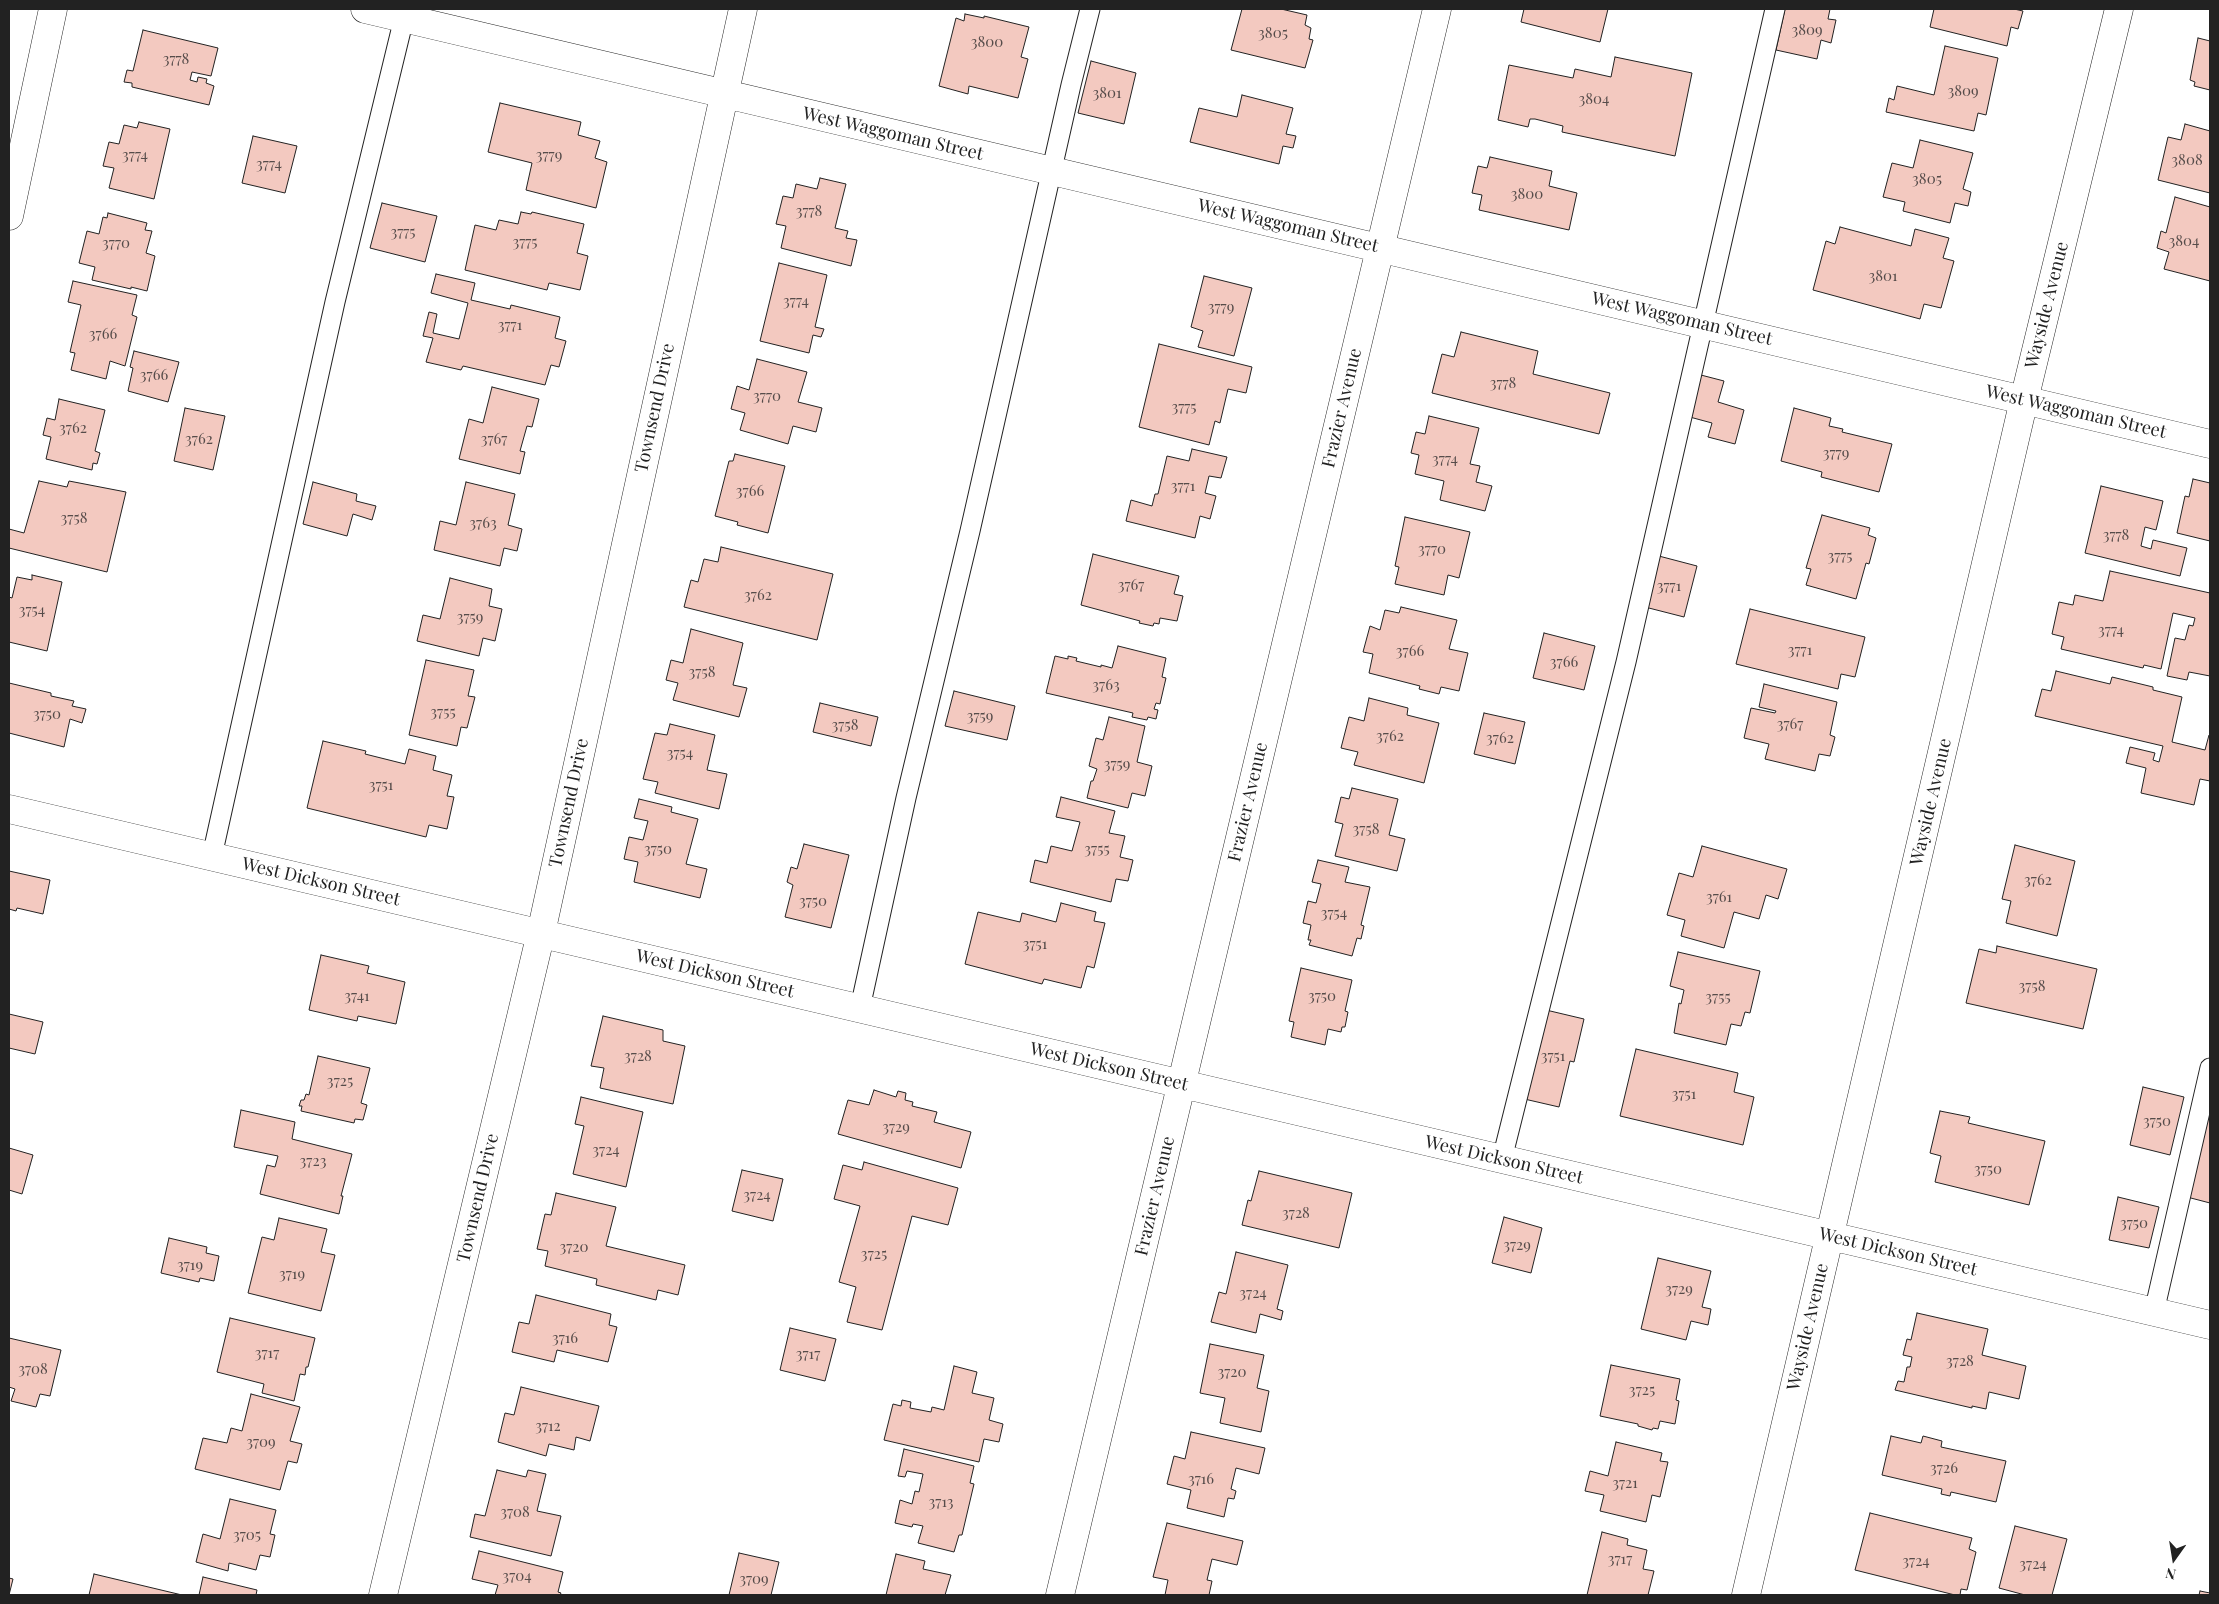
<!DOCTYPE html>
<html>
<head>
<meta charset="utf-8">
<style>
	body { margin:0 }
	#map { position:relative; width:2219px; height:1604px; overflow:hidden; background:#fff; font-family:"Playfair Display",serif }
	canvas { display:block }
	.frame { position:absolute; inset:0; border:10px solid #222; pointer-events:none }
	.north { position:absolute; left:2149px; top:1534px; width:50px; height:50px; -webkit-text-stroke:4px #fff; paint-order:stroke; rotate:193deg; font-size:14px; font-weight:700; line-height:20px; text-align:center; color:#222 }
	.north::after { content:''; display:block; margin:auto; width:18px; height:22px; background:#222; clip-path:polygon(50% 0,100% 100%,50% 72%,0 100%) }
</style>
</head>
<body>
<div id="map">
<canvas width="2219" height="1604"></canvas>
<div class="frame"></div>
<div class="north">N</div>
</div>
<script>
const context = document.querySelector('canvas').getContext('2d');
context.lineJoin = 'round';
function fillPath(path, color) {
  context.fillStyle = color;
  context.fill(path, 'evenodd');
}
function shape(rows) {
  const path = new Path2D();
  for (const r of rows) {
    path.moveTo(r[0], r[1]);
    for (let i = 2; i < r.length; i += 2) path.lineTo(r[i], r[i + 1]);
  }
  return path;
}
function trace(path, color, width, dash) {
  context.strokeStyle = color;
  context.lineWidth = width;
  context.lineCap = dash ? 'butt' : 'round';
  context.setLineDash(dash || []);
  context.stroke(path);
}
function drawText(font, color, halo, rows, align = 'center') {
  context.font = font + ' "Playfair Display",serif';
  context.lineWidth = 4;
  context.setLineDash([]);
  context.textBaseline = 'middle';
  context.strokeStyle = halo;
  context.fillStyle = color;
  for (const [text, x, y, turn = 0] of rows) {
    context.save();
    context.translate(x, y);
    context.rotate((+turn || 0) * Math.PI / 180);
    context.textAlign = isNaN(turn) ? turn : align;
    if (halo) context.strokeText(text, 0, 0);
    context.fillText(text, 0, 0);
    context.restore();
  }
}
const building = shape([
	[1242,9,1281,9,1307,15,1305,25,1311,28,1309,39,1313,40,1305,68,1231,50,1242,9],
	[1524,9,1608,9,1600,42,1521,22,1524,9],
	[1785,9,1830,9,1828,19,1836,20,1831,43,1821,40,1817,59,1776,50,1785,9],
	[1934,9,2014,9,2023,11,2018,29,2011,27,2007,46,1930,27,1934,9],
	[965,14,984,18,984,16,1029,27,1021,57,1028,59,1018,98,969,86,968,94,939,86,956,18,964,21,965,14],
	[143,30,218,48,211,76,192,72,190,80,197,82,198,77,207,79,206,83,214,86,209,105,132,87,132,83,124,82,127,70,133,71,143,30],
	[2198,38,2210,41,2210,90,2194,86,2195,82,2190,80,2198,38],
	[1945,46,1998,58,1986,115,1978,113,1974,131,1886,112,1889,98,1894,100,1897,86,1934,95,1945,46],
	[1615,57,1692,73,1675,156,1562,132,1563,126,1535,119,1530,119,1528,127,1498,120,1509,65,1573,78,1575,69,1611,77,1615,57],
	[1091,61,1136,73,1124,124,1078,113,1091,61],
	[1242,95,1293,108,1286,134,1296,136,1293,148,1283,146,1279,164,1190,142,1199,108,1237,117,1242,95],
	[500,103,581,122,578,135,600,141,595,158,607,162,596,208,526,190,532,163,488,152,500,103],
	[139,122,170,129,154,199,109,188,114,168,103,166,109,142,119,144,124,125,137,128,139,122],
	[2185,124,2210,131,2210,193,2158,180,2168,137,2181,140,2185,124],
	[253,136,297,146,285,193,242,183,253,136],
	[1920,140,1973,153,1963,189,1971,192,1968,206,1955,203,1950,223,1903,211,1905,202,1883,197,1892,163,1913,168,1920,140],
	[1490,157,1552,171,1549,186,1577,193,1569,230,1479,210,1482,195,1472,193,1478,166,1487,168,1490,157],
	[820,178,846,184,835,228,848,231,846,238,857,240,851,266,781,248,786,226,776,224,783,196,793,198,796,184,817,189,820,178],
	[2175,197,2210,207,2210,281,2164,269,2169,252,2157,248,2161,231,2166,233,2175,197],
	[382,203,437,216,425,262,370,248,382,203],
	[521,212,531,214,532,212,584,224,577,253,588,256,580,290,549,283,547,290,465,270,475,225,496,230,499,220,518,224,521,212],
	[108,213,147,223,145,230,152,231,146,253,155,256,147,291,131,287,131,289,92,280,95,267,79,263,87,231,99,234,103,217,107,218,108,213],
	[1840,227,1911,246,1915,229,1949,238,1943,258,1954,261,1941,308,1924,304,1920,319,1813,290,1826,241,1835,244,1840,227],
	[779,263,827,275,815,327,824,329,821,337,813,335,809,353,760,341,779,263],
	[436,274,475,283,471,300,510,309,511,305,560,317,555,338,566,341,559,367,551,365,545,385,463,366,461,370,426,362,433,338,423,336,429,312,437,314,433,333,459,339,468,303,431,293,436,274],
	[1204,276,1252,288,1234,356,1198,347,1203,331,1191,327,1204,276],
	[73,281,137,295,132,315,137,317,125,366,110,361,106,379,71,370,75,353,70,352,81,305,68,302,73,281],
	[1461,332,1538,351,1533,374,1610,393,1599,434,1432,393,1442,354,1454,357,1461,332],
	[1159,344,1252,367,1246,393,1228,389,1220,423,1215,421,1209,445,1139,427,1159,344],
	[134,351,179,362,168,402,128,391,133,368,130,367,134,351],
	[757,359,807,372,798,402,822,408,816,432,793,426,788,444,740,430,745,413,731,409,737,386,749,390,757,359],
	[1697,374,1724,381,1718,402,1744,410,1735,444,1708,437,1712,423,1686,416,1697,374],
	[492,387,539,399,532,427,527,426,520,451,525,452,520,474,459,459,469,419,483,423,492,387],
	[59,399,105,410,95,451,100,453,97,464,93,463,92,470,46,459,51,437,43,435,47,418,55,420,59,399],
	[185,408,225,416,213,470,174,461,185,408],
	[1794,408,1831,418,1829,426,1843,429,1842,432,1892,444,1879,492,1821,477,1822,472,1781,461,1794,408],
	[1429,416,1479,428,1470,464,1480,466,1476,482,1492,486,1485,511,1440,500,1444,481,1415,474,1419,455,1411,453,1416,432,1425,434,1429,416],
	[1192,449,1227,457,1221,478,1209,476,1205,493,1216,496,1210,519,1200,516,1195,538,1126,521,1131,500,1152,506,1155,494,1158,494,1167,456,1189,461,1192,449],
	[735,454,785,466,768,533,737,525,738,522,715,516,729,461,733,461,735,454],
	[2193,479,2210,483,2210,541,2177,533,2185,496,2189,497,2193,479],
	[39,481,67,487,69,481,126,492,107,572,9,548,9,529,24,533,39,481],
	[313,482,357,494,356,501,376,506,372,520,353,514,347,536,303,524,313,482],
	[466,482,515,494,508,525,522,529,517,551,504,548,500,566,434,550,440,521,456,525,466,482],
	[2101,486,2163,501,2156,530,2145,527,2141,546,2151,549,2153,540,2187,548,2180,576,2085,553,2101,486],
	[1822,515,1870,528,1868,535,1876,538,1869,564,1866,563,1856,599,1806,585,1811,569,1806,568,1822,515],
	[1405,517,1470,532,1459,578,1448,575,1444,595,1395,584,1399,567,1395,566,1405,517],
	[721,547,833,574,817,640,684,607,691,580,698,582,704,559,718,562,721,547],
	[1093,554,1179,576,1174,594,1183,596,1177,621,1160,618,1159,624,1154,623,1153,626,1139,623,1140,621,1081,605,1093,554],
	[1655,555,1697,566,1684,617,1641,606,1655,555],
	[2110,571,2210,593,2210,676,2189,672,2187,680,2167,676,2175,638,2185,640,2189,625,2193,626,2195,618,2173,613,2161,669,2144,665,2143,668,2061,649,2064,637,2052,634,2059,602,2073,605,2075,595,2103,601,2110,571],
	[32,575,62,582,47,651,9,642,9,597,12,598,17,577,32,580,32,575],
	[450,578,492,589,489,606,502,609,495,641,483,638,479,656,417,641,423,615,440,619,450,578],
	[1401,607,1457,620,1449,649,1468,653,1459,691,1441,687,1439,694,1419,689,1420,686,1369,673,1373,654,1363,652,1370,626,1380,630,1385,610,1399,613,1401,607],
	[1750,609,1865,637,1855,677,1841,674,1838,689,1736,664,1750,609],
	[691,629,743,643,733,685,747,688,739,717,673,700,678,683,666,680,671,660,683,663,691,629],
	[1544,633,1595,646,1584,690,1533,678,1544,633],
	[1118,646,1166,658,1162,677,1166,678,1160,704,1156,703,1154,709,1158,710,1156,719,1148,717,1147,720,1132,717,1133,713,1046,693,1055,656,1068,659,1068,656,1077,658,1076,661,1101,667,1101,665,1112,668,1118,646],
	[426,660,474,670,468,696,475,697,467,728,461,727,457,746,409,735,426,660],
	[2056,671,2110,684,2112,677,2153,687,2153,690,2182,697,2172,742,2205,750,2209,735,2210,735,2210,781,2200,779,2194,805,2141,793,2146,768,2126,763,2130,747,2155,753,2153,760,2159,762,2163,746,2035,716,2042,689,2051,691,2056,671],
	[9,683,51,693,51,696,74,701,72,706,86,709,82,723,70,719,64,747,9,733,9,683],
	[1764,684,1837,702,1830,735,1835,737,1830,756,1819,754,1815,771,1765,759,1769,744,1744,738,1751,708,1775,713,1776,711,1759,707,1764,684],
	[954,691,1015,706,1007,740,945,726,954,691],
	[1369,698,1408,708,1407,715,1439,723,1424,783,1354,765,1358,752,1341,748,1349,717,1364,721,1369,698],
	[820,703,878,717,871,746,813,732,820,703],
	[1484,713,1525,722,1515,764,1474,754,1484,713],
	[1109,717,1145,726,1137,762,1152,766,1145,796,1132,793,1128,808,1087,798,1091,781,1093,781,1097,769,1089,766,1096,738,1103,740,1109,717],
	[670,724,715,735,707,770,727,774,719,809,655,793,658,782,643,779,655,733,667,735,670,724],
	[323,741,366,751,365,754,405,764,409,749,436,756,433,770,452,775,447,796,454,797,447,829,429,825,426,837,307,808,323,741],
	[1352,788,1398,799,1389,835,1405,839,1397,871,1335,856,1343,824,1335,822,1341,797,1349,799,1352,788],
	[1061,797,1115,811,1109,833,1125,836,1120,857,1133,860,1128,881,1116,879,1111,902,1030,882,1035,860,1047,863,1051,846,1072,851,1080,822,1056,817,1061,797],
	[639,799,672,807,671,812,698,819,686,864,707,869,700,898,634,882,638,862,624,859,629,837,643,840,648,821,634,818,639,799],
	[804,844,849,855,831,928,785,917,793,885,787,882,791,867,797,869,804,844],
	[2015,845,2075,861,2057,936,2006,923,2011,901,2002,899,2015,845],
	[1702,846,1787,869,1778,899,1766,895,1759,919,1734,912,1724,948,1681,936,1685,920,1667,915,1679,873,1693,877,1702,846],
	[1318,860,1349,867,1345,882,1370,887,1361,925,1364,926,1361,939,1357,938,1352,956,1309,945,1311,940,1308,940,1311,925,1303,923,1308,901,1316,903,1321,884,1312,882,1318,860],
	[9,871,50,880,43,914,17,908,16,911,9,909,9,871],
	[1061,903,1096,912,1094,921,1105,923,1094,968,1087,966,1081,988,1044,979,1042,984,965,964,978,912,1020,922,1022,913,1056,922,1061,903],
	[1997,946,2097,969,2083,1029,1966,1003,1979,949,1996,953,1997,946],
	[1678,952,1760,971,1750,1013,1745,1012,1741,1026,1731,1024,1726,1045,1674,1033,1679,1003,1681,1004,1684,990,1670,986,1678,952],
	[321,955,369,966,367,973,405,982,396,1024,358,1016,357,1021,309,1010,321,955],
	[1301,968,1352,980,1345,1011,1348,1012,1345,1027,1342,1027,1341,1032,1328,1029,1325,1045,1291,1037,1294,1022,1289,1021,1301,968],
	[1546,1010,1584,1019,1574,1062,1570,1061,1559,1107,1520,1098,1546,1010],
	[9,1014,43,1022,35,1054,9,1048,9,1014],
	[603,1016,663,1030,663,1041,685,1046,673,1104,600,1088,604,1068,591,1066,603,1016],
	[1636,1049,1738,1073,1734,1092,1754,1097,1743,1145,1620,1116,1636,1049],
	[318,1056,370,1068,361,1103,367,1105,363,1120,355,1119,354,1123,301,1111,302,1106,299,1106,301,1100,304,1100,306,1094,309,1095,318,1056],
	[2143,1087,2184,1097,2170,1155,2130,1145,2143,1087],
	[874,1090,896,1097,898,1091,906,1093,905,1100,913,1102,912,1106,937,1112,934,1122,971,1132,961,1168,838,1134,848,1100,869,1105,874,1090],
	[581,1097,643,1112,626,1187,573,1174,584,1126,575,1124,581,1097],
	[2210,1106,2210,1203,2187,1197,2210,1106],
	[241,1110,295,1122,292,1139,352,1154,341,1196,343,1196,339,1214,260,1194,267,1165,275,1167,278,1156,234,1147,241,1110],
	[1940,1111,1970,1117,1968,1123,2045,1141,2029,1205,1935,1182,1941,1156,1930,1153,1940,1111],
	[9,1148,33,1155,22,1194,9,1190,9,1148],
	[864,1162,958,1188,948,1225,912,1216,882,1330,847,1322,856,1287,839,1282,860,1206,834,1199,843,1165,862,1170,864,1162],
	[742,1170,783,1179,773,1221,732,1211,742,1170],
	[1259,1171,1352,1193,1339,1248,1242,1225,1248,1200,1251,1201,1259,1171],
	[556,1193,616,1207,606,1246,685,1265,678,1295,658,1290,656,1300,596,1285,597,1279,545,1266,548,1251,537,1249,545,1214,551,1215,556,1193],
	[2118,1197,2159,1207,2149,1248,2109,1240,2118,1197],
	[1504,1217,1542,1228,1531,1273,1492,1263,1504,1217],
	[279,1218,327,1229,321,1252,335,1255,321,1311,248,1293,262,1237,274,1240,279,1218],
	[169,1238,207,1247,206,1253,219,1256,214,1281,200,1278,199,1282,161,1273,169,1238],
	[1236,1252,1288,1265,1277,1309,1283,1311,1281,1320,1260,1314,1256,1333,1211,1322,1219,1292,1226,1294,1236,1252],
	[1658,1258,1711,1271,1702,1307,1711,1309,1708,1325,1691,1321,1686,1340,1641,1329,1658,1258],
	[536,1295,611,1314,609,1325,617,1327,608,1362,557,1350,554,1362,512,1352,519,1322,529,1324,536,1295],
	[1917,1313,1988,1329,1982,1355,2026,1366,2019,1399,1989,1392,1986,1409,1972,1406,1972,1408,1895,1390,1898,1381,1904,1382,1907,1367,1910,1367,1912,1357,1903,1355,1907,1339,1911,1340,1917,1313],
	[230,1318,315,1338,308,1367,306,1367,305,1375,300,1374,294,1401,262,1393,264,1384,217,1372,230,1318],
	[790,1328,836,1339,825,1381,780,1370,790,1328],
	[9,1338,61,1350,50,1396,40,1394,36,1407,11,1401,15,1389,9,1387,9,1338],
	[1210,1344,1264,1355,1257,1388,1269,1391,1261,1432,1220,1423,1225,1398,1200,1393,1210,1344],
	[1611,1365,1680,1379,1676,1400,1679,1401,1675,1424,1660,1421,1658,1429,1653,1428,1652,1430,1638,1426,1638,1424,1600,1416,1611,1365],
	[954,1366,977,1372,972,1393,994,1398,989,1420,1003,1424,999,1442,984,1439,979,1462,884,1440,893,1404,901,1406,902,1400,911,1402,910,1408,931,1412,932,1407,944,1410,954,1366],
	[521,1387,599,1406,590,1441,576,1437,574,1450,549,1444,546,1456,498,1442,505,1413,514,1415,521,1387],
	[251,1394,300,1407,290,1441,302,1444,297,1463,288,1461,280,1490,195,1469,203,1438,227,1443,231,1428,242,1431,251,1394],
	[1191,1432,1265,1448,1259,1474,1236,1468,1231,1489,1236,1491,1234,1499,1228,1498,1224,1517,1187,1508,1191,1490,1167,1484,1174,1456,1185,1459,1191,1432],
	[1891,1436,1921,1443,1923,1436,1942,1441,1941,1447,2006,1461,1996,1502,1951,1492,1950,1496,1941,1494,1942,1489,1882,1475,1891,1436],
	[1616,1442,1662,1453,1660,1461,1668,1462,1660,1497,1652,1495,1646,1522,1600,1511,1604,1495,1585,1491,1590,1471,1608,1476,1616,1442],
	[904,1449,974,1466,970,1483,974,1484,962,1535,959,1535,954,1552,918,1543,923,1526,913,1524,912,1527,895,1523,900,1500,912,1504,915,1491,919,1492,923,1474,907,1471,905,1477,898,1476,904,1449],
	[497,1470,526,1477,528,1470,546,1474,537,1511,561,1516,551,1556,470,1537,475,1514,485,1516,497,1470],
	[230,1499,276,1510,270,1534,275,1535,270,1557,260,1555,256,1570,229,1563,228,1571,196,1562,203,1534,220,1539,230,1499],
	[1870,1513,1972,1538,1969,1549,1976,1552,1967,1590,1961,1589,1960,1595,1955,1595,1855,1570,1870,1513],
	[1167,1523,1243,1541,1237,1565,1212,1559,1207,1580,1212,1581,1209,1595,1165,1595,1168,1580,1153,1577,1167,1523],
	[2015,1526,2067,1539,2052,1595,2025,1595,1999,1588,2015,1526],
	[1602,1532,1628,1539,1627,1545,1647,1550,1643,1569,1654,1571,1648,1595,1587,1595,1602,1532],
	[479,1551,563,1572,558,1592,561,1593,560,1595,495,1595,498,1585,472,1579,479,1551],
	[739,1553,779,1562,771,1595,729,1595,739,1553],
	[896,1554,925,1561,923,1569,951,1575,945,1595,886,1595,896,1554],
	[94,1574,182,1595,89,1595,94,1574],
	[203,1577,257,1590,256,1595,199,1595,203,1577],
	[9,1578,13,1579,9,1595,9,1578],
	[2200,1591,2210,1593,2210,1595,2199,1595,2200,1591]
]);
const lane = shape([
	[212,856,335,302,404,18],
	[860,1008,906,798,970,531,1071,85,1090,9],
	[1502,1159,1626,662,1775,9],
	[2154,1312,2210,1068]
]);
const street = shape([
	[365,9,2210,444],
	[9,216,53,9],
	[9,809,2210,1325],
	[383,1595,541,933,743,9],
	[1060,1595,1437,9],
	[1746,1595,2024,400,2119,9]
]);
const numberNames = [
	["3809",1807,30],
	["3805",1273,33],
	["3800",987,42],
	["3778",176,59],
	["3809",1963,91],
	["3801",1107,93],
	["3804",1594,99],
	["3774",135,155],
	["3779",549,155],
	["3808",2187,160],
	["3774",269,164],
	["3805",1927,179],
	["3800",1527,194],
	["3778",809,211],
	["3775",403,232],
	["3804",2184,241],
	["3775",525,242],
	["3770",116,243],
	["3801",1883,276],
	["3774",796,301],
	["3779",1221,307],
	["3771",510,325],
	["3766",103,334],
	["3766",154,375],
	["3778",1503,383],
	["3770",767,396],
	["3775",1184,407],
	["3762",73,428],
	["3762",199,439],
	["3767",494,439],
	["3779",1836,453],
	["3774",1445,459],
	["3771",1183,486],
	["3766",750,491],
	["3758",74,518],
	["3763",483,523],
	["3778",2116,535],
	["3770",1432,549],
	["3775",1840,556],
	["3767",1131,585],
	["3771",1669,586],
	["3762",758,595],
	["3754",32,610],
	["3759",470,617],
	["3774",2111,630],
	["3771",1800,650],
	["3766",1410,651],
	["3766",1564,662],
	["3758",702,672],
	["3763",1106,685],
	["3755",443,712],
	["3750",47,714],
	["3759",980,716],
	["3767",1790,724],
	["3758",845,725],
	["3762",1390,736],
	["3762",1500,738],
	["3754",680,753],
	["3759",1117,764],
	["3751",381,785],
	["3758",1366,829],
	["3750",658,849],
	["3755",1097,849],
	["3762",2038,880],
	["3761",1719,897],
	["3750",813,901],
	["3754",1334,913],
	["3751",1035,944],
	["3758",2032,986],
	["3741",357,996],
	["3750",1322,996],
	["3755",1718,997],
	["3728",638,1056],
	["3751",1553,1056],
	["3725",340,1081],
	["3751",1684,1094],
	["3750",2157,1121],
	["3729",896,1127],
	["3724",606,1150],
	["3723",313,1161],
	["3750",1988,1169],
	["3724",757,1195],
	["3728",1296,1213],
	["3750",2134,1223],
	["3729",1517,1245],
	["3720",574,1247],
	["3725",874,1254],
	["3719",190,1265],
	["3719",292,1274],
	["3729",1679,1289],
	["3724",1253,1293],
	["3716",565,1338],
	["3717",267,1353],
	["3717",808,1354],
	["3728",1960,1361],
	["3708",33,1369],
	["3720",1232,1372],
	["3725",1642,1390],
	["3712",548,1426],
	["3709",261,1442],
	["3726",1944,1468],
	["3716",1201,1479],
	["3721",1625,1483],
	["3713",941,1502],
	["3708",515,1512],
	["3705",247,1535],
	["3717",1620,1559],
	["3724",1916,1561],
	["3724",2033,1564],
	["3704",517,1576],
	["3709",754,1579]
];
const streetNames = [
	["West Waggoman Street",893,134,13],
	["West Waggoman Street",1288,226,13],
	["Wayside Avenue",2047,305,-76],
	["West Waggoman Street",1682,319,13],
	["Townsend Drive",655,408,-78],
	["Frazier Avenue",1342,408,-77],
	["West Waggoman Street",2076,412,13],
	["Frazier Avenue",1248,802,-77],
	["Wayside Avenue",1931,802,-77],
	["Townsend Drive",569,803,-78],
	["West Dickson Street",321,882,13],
	["West Dickson Street",715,974,13],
	["West Dickson Street",1109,1067,13],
	["West Dickson Street",1504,1160,13],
	["Frazier Avenue",1155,1196,-77],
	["Townsend Drive",478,1198,-77],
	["West Dickson Street",1898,1252,13],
	["Wayside Avenue",1808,1327,-77]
];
fillPath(building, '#f3c9c0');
trace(building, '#222', 1);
trace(lane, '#222', 21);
trace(street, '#222', 29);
trace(lane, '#fff', 19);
trace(street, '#fff', 28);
drawText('15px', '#564c4a', null, numberNames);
drawText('18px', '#222', '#fff', streetNames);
</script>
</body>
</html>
